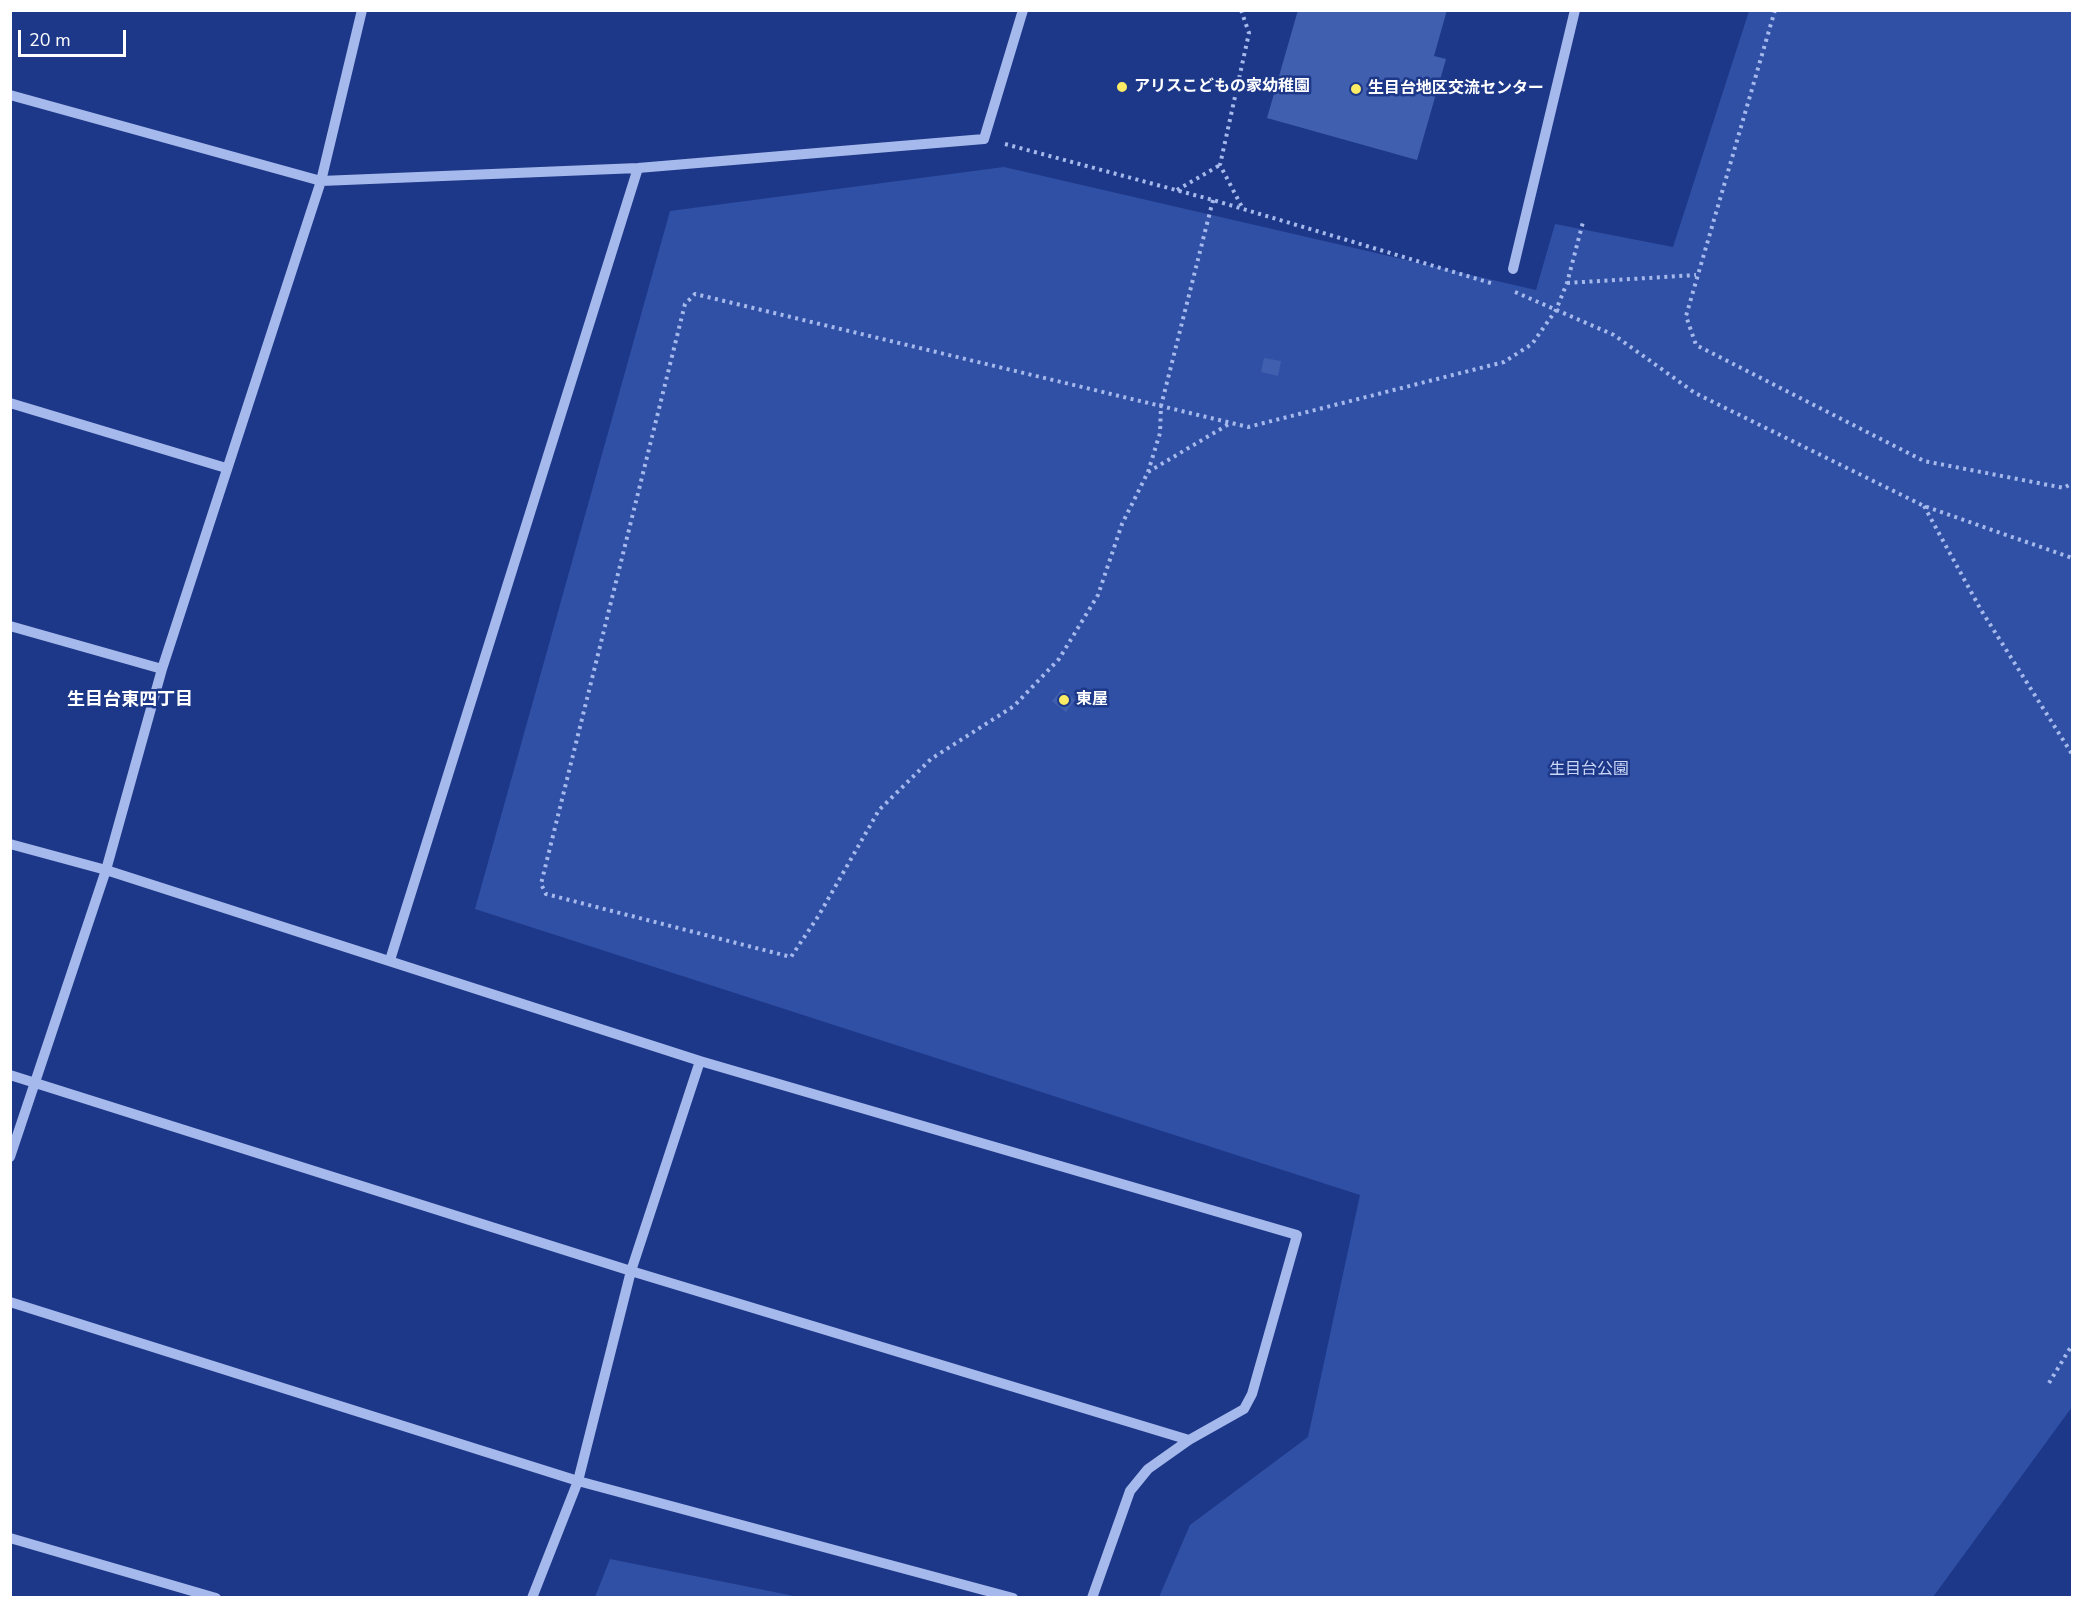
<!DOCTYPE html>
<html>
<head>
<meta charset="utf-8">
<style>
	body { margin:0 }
	#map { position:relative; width:2083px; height:1608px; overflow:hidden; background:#1d3888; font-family:"Nunito Sans",sans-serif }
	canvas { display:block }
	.frame { position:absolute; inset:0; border:12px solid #fff; pointer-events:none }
	.scale { position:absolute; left:18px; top:30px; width:108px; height:27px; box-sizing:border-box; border:3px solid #fff; border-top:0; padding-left:8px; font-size:18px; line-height:21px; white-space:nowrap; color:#fff; -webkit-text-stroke:4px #1d3888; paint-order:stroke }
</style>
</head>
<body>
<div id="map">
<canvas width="2083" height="1608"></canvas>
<div class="frame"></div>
<div class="scale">20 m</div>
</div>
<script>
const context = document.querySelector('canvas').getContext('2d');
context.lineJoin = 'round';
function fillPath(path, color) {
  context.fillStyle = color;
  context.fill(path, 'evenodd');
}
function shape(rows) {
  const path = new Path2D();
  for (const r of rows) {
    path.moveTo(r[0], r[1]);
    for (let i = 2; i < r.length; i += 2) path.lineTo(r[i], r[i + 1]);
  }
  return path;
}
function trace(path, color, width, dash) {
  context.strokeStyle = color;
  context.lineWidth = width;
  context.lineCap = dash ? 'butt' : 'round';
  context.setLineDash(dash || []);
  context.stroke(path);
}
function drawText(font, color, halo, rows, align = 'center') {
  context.font = font + ' "Nunito Sans","Noto Sans JP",sans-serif';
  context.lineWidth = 5;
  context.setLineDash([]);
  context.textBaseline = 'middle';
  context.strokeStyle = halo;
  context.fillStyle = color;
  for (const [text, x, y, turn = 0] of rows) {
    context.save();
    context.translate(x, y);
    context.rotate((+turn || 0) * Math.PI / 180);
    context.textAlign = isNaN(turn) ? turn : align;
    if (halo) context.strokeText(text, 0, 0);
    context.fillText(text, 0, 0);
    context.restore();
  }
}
const green = shape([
	[1749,11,2072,11,2072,1407,1933,1597,1159,1597,1190,1525,1308,1437,1360,1195,475,909,670,211,1004,167,1536,290,1555,224,1673,247],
	[610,1559,799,1597,595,1597]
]);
const building = shape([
	[1298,10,1447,10,1434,56,1446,59,1417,160,1267,118],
	[1264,358,1281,361,1278,376,1261,372],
	[1062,689,1075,700,1066,712,1052,701]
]);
const path = shape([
	[1241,10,1249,33,1220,165,1243,209],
	[1775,10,1686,316,1696,345,1924,461,2064,488,2072,483],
	[1005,144,1213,200,1494,284],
	[1177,190,1220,165],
	[1213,200,1161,406,1160,433,1148,472,1122,524,1098,595,1059,659,1014,706,931,759,879,810,819,915,791,957,546,894,541,884,685,304,695,294,1161,406,1248,427,1504,362,1532,344,1556,310,1567,283,1583,222],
	[1567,283,1696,275],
	[1515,292,1614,335,1695,393,1924,506,2072,558],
	[1148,472,1229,424],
	[1924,506,1981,610,2072,754],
	[2049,1383,2072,1345]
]);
const minor = shape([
	[10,95,321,181,638,168,984,139,1023,10],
	[1513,269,1575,10],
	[10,403,226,468],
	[10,626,162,669],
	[10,844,106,870,700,1061,1297,1235,1252,1394,1244,1409,1189,1440,1148,1469,1130,1491,1092,1598],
	[390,960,638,168],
	[10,1075,631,1271,1189,1440],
	[10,1157,106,870,162,669,321,181,362,10],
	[10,1302,578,1481,1013,1598],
	[10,1538,216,1598],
	[532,1598,578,1481,631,1271,700,1061]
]);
const markers = [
	[1122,87,6,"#fceb64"],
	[1356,89,6,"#fceb64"],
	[1064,700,6,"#fceb64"]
];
const poiNames = [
	["アリスこどもの家幼稚園",1134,87],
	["生目台地区交流センター",1368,89],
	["東屋",1076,700]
];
const parkNames = [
	["生目台公園",1589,770]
];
const neighbourhoodNames = [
	["生目台東四丁目",130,701]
];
fillPath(green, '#3050a6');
fillPath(building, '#415faf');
trace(path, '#a6b9ec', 4, [3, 4.5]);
trace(minor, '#a6b9ec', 10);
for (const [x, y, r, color] of markers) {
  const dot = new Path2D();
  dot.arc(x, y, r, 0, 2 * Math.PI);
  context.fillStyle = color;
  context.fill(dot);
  trace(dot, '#1d3888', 2);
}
drawText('bold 16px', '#fff', '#1d3888', poiNames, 'left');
drawText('16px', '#cbd8f8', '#1d3888', parkNames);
drawText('bold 18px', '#fff', '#1d3888', neighbourhoodNames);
</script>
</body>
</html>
